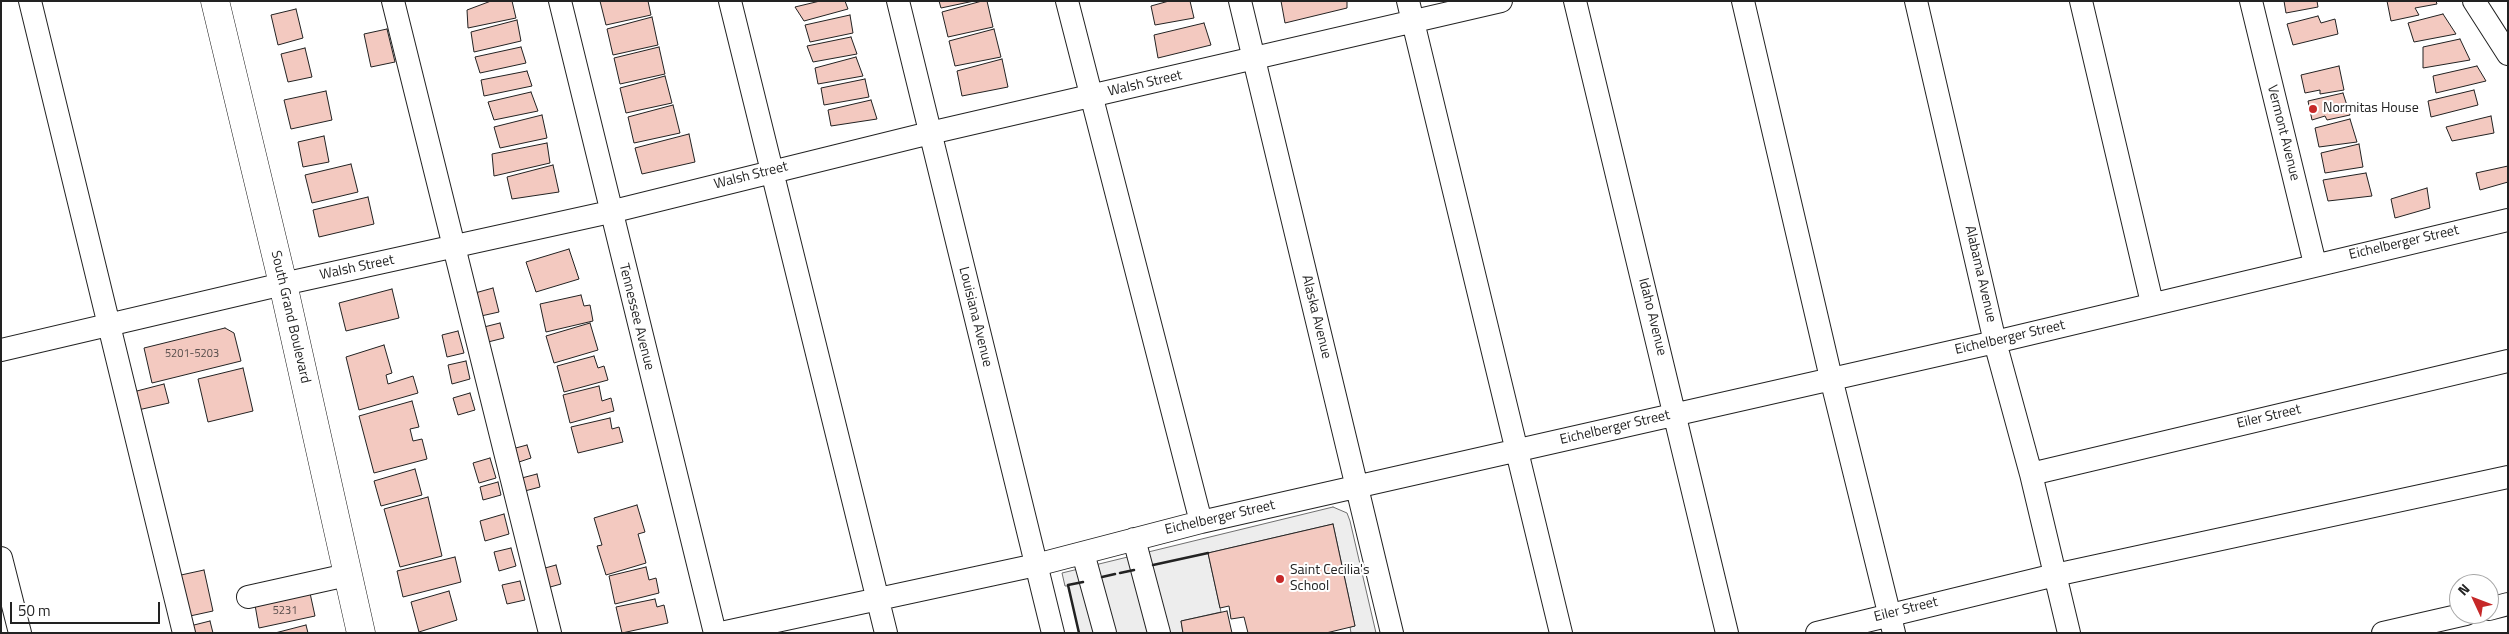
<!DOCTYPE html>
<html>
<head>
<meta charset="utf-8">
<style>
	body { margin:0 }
	#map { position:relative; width:2509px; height:634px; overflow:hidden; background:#fff; font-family:"Titillium Web",sans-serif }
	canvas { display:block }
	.frame { position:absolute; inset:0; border:2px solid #222; pointer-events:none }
	.north { position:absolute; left:2449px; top:574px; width:50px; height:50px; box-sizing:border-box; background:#fff; border:1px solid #a7a7a7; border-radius:50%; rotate:313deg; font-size:14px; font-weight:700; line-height:20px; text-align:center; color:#222 }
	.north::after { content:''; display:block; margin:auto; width:18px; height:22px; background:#c62828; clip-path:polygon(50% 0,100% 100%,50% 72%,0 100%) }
	.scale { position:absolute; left:10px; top:602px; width:150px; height:22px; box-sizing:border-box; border:2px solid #222; border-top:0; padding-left:6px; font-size:15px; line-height:18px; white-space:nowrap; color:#222; -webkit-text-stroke:4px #fff; paint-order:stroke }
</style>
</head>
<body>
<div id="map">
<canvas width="2509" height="634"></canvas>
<div class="frame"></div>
<div class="north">N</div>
<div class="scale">50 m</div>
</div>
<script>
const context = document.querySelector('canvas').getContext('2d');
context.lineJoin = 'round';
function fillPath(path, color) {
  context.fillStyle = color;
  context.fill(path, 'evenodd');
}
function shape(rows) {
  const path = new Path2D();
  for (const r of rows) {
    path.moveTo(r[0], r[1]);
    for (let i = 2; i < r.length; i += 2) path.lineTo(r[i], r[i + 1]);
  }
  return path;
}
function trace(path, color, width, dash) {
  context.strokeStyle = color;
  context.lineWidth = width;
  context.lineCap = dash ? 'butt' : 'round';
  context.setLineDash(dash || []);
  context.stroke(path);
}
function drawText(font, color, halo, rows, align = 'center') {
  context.font = font + ' "Titillium Web",sans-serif';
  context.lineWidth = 4;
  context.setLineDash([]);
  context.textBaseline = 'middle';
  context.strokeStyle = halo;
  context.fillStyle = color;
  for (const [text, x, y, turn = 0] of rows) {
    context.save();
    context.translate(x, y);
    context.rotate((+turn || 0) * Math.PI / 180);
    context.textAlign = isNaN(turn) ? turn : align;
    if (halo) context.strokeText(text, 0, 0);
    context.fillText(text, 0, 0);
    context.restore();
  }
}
const parking = shape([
	[1333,507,1347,513,1350,521,1376,633,1351,633,1350,627,1355,626,1333,524,1208,553,1221,612,1181,621,1183,633,1079,633,1068,586,1065,586,1062,573,1333,507]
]);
const building = shape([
	[491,1,512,1,516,18,468,28,467,10,491,1],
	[600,1,648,1,651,15,606,25,600,1],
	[820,1,845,1,848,9,804,21,795,7,820,1],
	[939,1,974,1,941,8,939,1],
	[982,1,987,1,993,27,948,37,942,12,982,1],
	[1169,1,1190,1,1194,18,1155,25,1151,6,1169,1],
	[1281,1,1347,1,1347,8,1285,23,1281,1],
	[2284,1,2317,1,2318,7,2286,13,2284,1],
	[2387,1,2436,1,2437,4,2415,8,2419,15,2391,21,2387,1],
	[296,9,303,38,278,45,271,15,296,9],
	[2443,14,2456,34,2414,42,2408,23,2443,14],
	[850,15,853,33,810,42,805,25,850,15],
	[2318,16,2321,23,2335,19,2338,34,2293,45,2287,24,2318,16],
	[652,17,658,45,613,55,607,29,652,17],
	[517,20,521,41,474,52,471,32,517,20],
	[1204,23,1211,45,1158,58,1154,35,1204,23],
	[387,29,395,62,371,67,364,34,387,29],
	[994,29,1001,57,955,66,949,41,994,29],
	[851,37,857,54,813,62,807,46,851,37],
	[2460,39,2470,60,2423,68,2423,47,2460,39],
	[521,47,526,63,480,73,475,57,521,47],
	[659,47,665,74,620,84,614,58,659,47],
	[305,48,312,77,288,82,281,54,305,48],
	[856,57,863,76,818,84,815,68,856,57],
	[1002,59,1008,87,962,96,957,71,1002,59],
	[2339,66,2344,90,2320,94,2320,90,2305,93,2301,75,2339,66],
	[2477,66,2486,81,2436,93,2433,76,2477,66],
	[527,71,532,86,484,96,481,80,527,71],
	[665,76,672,103,626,113,620,88,665,76],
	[865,79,869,97,824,105,821,88,865,79],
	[2474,90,2478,105,2431,117,2428,101,2474,90],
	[326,91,332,120,291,129,284,100,326,91],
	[531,92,538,111,494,120,488,102,531,92],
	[2343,93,2350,115,2327,120,2325,116,2312,120,2308,101,2343,93],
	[871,100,877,119,831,126,828,110,871,100],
	[673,105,680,133,634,143,628,117,673,105],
	[542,115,547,138,500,148,494,127,542,115],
	[2491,116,2494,133,2452,141,2446,127,2491,116],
	[2350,119,2357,142,2319,147,2315,128,2350,119],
	[689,134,695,162,642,174,635,148,689,134],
	[324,136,329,162,303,167,298,142,324,136],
	[547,143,550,163,494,176,492,154,547,143],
	[2359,144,2363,167,2325,173,2321,153,2359,144],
	[351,164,358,192,312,203,305,175,351,164],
	[553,165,559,192,512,199,507,177,553,165],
	[2508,166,2508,182,2480,190,2476,173,2508,166],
	[2366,173,2372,196,2328,201,2323,180,2366,173],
	[2427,188,2430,208,2395,218,2391,199,2427,188],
	[368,197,374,224,319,237,313,210,368,197],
	[569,249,579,279,536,292,526,262,569,249],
	[493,288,499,312,481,316,475,293,493,288],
	[392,289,399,318,346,331,339,303,392,289],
	[581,295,584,306,590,305,593,321,546,332,540,304,581,295],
	[500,323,504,338,488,342,484,327,500,323],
	[590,323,598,350,554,363,546,336,590,323],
	[225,328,234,333,241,361,152,383,144,348,225,328],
	[458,331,464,353,447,357,442,335,458,331],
	[384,345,392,373,386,375,388,384,413,376,418,393,359,410,346,357,384,345],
	[594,356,598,368,604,366,608,380,564,392,557,366,594,356],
	[466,361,470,379,452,384,448,365,466,361],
	[243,368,253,411,208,422,198,379,243,368],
	[164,384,169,403,138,410,133,392,164,384],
	[599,386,602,401,611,398,614,411,570,423,563,395,599,386],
	[470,393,475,410,458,415,453,398,470,393],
	[412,401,419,427,410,429,413,441,422,439,427,459,374,473,359,416,412,401],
	[610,418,612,429,619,427,623,442,578,453,571,427,610,418],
	[527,445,531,458,516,463,512,449,527,445],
	[490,458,496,478,479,483,473,463,490,458],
	[415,469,422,495,381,506,374,481,415,469],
	[537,474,540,487,521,492,518,479,537,474],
	[498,482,501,495,483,500,480,487,498,482],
	[428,497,442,556,400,567,384,509,428,497],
	[637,505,645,532,638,534,646,563,606,575,597,546,602,545,594,518,637,505],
	[504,514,509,534,485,541,480,521,504,514],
	[1333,524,1355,626,1326,633,1248,633,1244,617,1231,619,1229,606,1220,608,1208,553,1333,524],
	[511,548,516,566,499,571,494,552,511,548],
	[455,557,461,582,403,597,397,571,455,557],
	[556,565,561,584,543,589,538,570,556,565],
	[646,567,649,580,656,578,659,593,615,604,609,576,646,567],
	[204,570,213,611,190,616,181,575,204,570],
	[520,581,525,600,507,604,502,585,520,581],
	[449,591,457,620,419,632,411,602,449,591],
	[310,593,315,616,259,628,255,605,310,593],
	[655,599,657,607,664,605,668,623,622,633,616,607,655,599],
	[1227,611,1232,633,1183,633,1181,621,1227,611],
	[210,621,213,633,192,633,190,626,210,621],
	[306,625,308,633,275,633,306,625]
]);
const minor = shape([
	[30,1,184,633],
	[393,1,550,633],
	[560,1,715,633],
	[730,1,886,633],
	[898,1,1053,633],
	[1067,1,1201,522],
	[1240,1,1392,633],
	[1408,1,1561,633],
	[1575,1,1727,633],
	[1743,1,1831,378,1894,633],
	[1916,1,1995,342,2031,474,2069,633],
	[2081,1,2152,303],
	[2251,1,2315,264],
	[2474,1,2508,54],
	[1,350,283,284,610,212,930,133,1501,1],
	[2031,474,2508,361],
	[1134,539,1159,633],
	[1083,553,1105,633],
	[1,558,20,633],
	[248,597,347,575],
	[2489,609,2508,604],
	[721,633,1036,565,1201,522,1995,342,2508,220],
	[1817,633,2055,575,2508,477],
	[2383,633,2466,614]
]);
const major = shape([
	[215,1,283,284,361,633]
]);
const wall = shape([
	[1153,565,1208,553],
	[1120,573,1134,570],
	[1102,577,1115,574],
	[1079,633,1068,585,1083,582]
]);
const markers = [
	[2313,109,5,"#c62828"],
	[1280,579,5,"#c62828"]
];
const numberNames = [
	["5201-5203",192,354],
	["5231",285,611]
];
const streetNames = [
	["Walsh Street",1145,84,-13],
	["Vermont Avenue",2283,133,76],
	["Walsh Street",751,176,-14],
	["Eichelberger Street",2404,243,-13],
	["Walsh Street",357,268,-12],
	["Alabama Avenue",1980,274,77],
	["South Grand Boulevard",290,317,77],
	["Tennessee Avenue",636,317,76],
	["Louisiana Avenue",975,317,76],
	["Alaska Avenue",1316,317,76],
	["Idaho Avenue",1652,317,76],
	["Eichelberger Street",2010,338,-13],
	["Eiler Street",2269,417,-13],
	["Eichelberger Street",1615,428,-13],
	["Eichelberger Street",1220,518,-13],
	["Eiler Street",1906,610,-14]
];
const poiNames = [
	["Normitas House",2323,109],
	["Saint Cecilia's",1290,571],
	["School",1290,587]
];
fillPath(parking, '#ededed');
trace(parking, '#6f6f6f', 1);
fillPath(building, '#f3c9c0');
trace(building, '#222', 1);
trace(minor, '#222', 24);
trace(major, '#222', 29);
trace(minor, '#fff', 22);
trace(major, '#fff', 28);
trace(wall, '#222', 2.5);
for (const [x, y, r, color] of markers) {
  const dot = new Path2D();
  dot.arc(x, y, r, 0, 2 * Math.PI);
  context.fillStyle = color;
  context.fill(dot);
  trace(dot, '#fff', 2);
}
drawText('11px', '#564c4a', null, numberNames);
drawText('14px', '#222', '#fff', streetNames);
drawText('14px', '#222', '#fff', poiNames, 'left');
</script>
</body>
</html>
